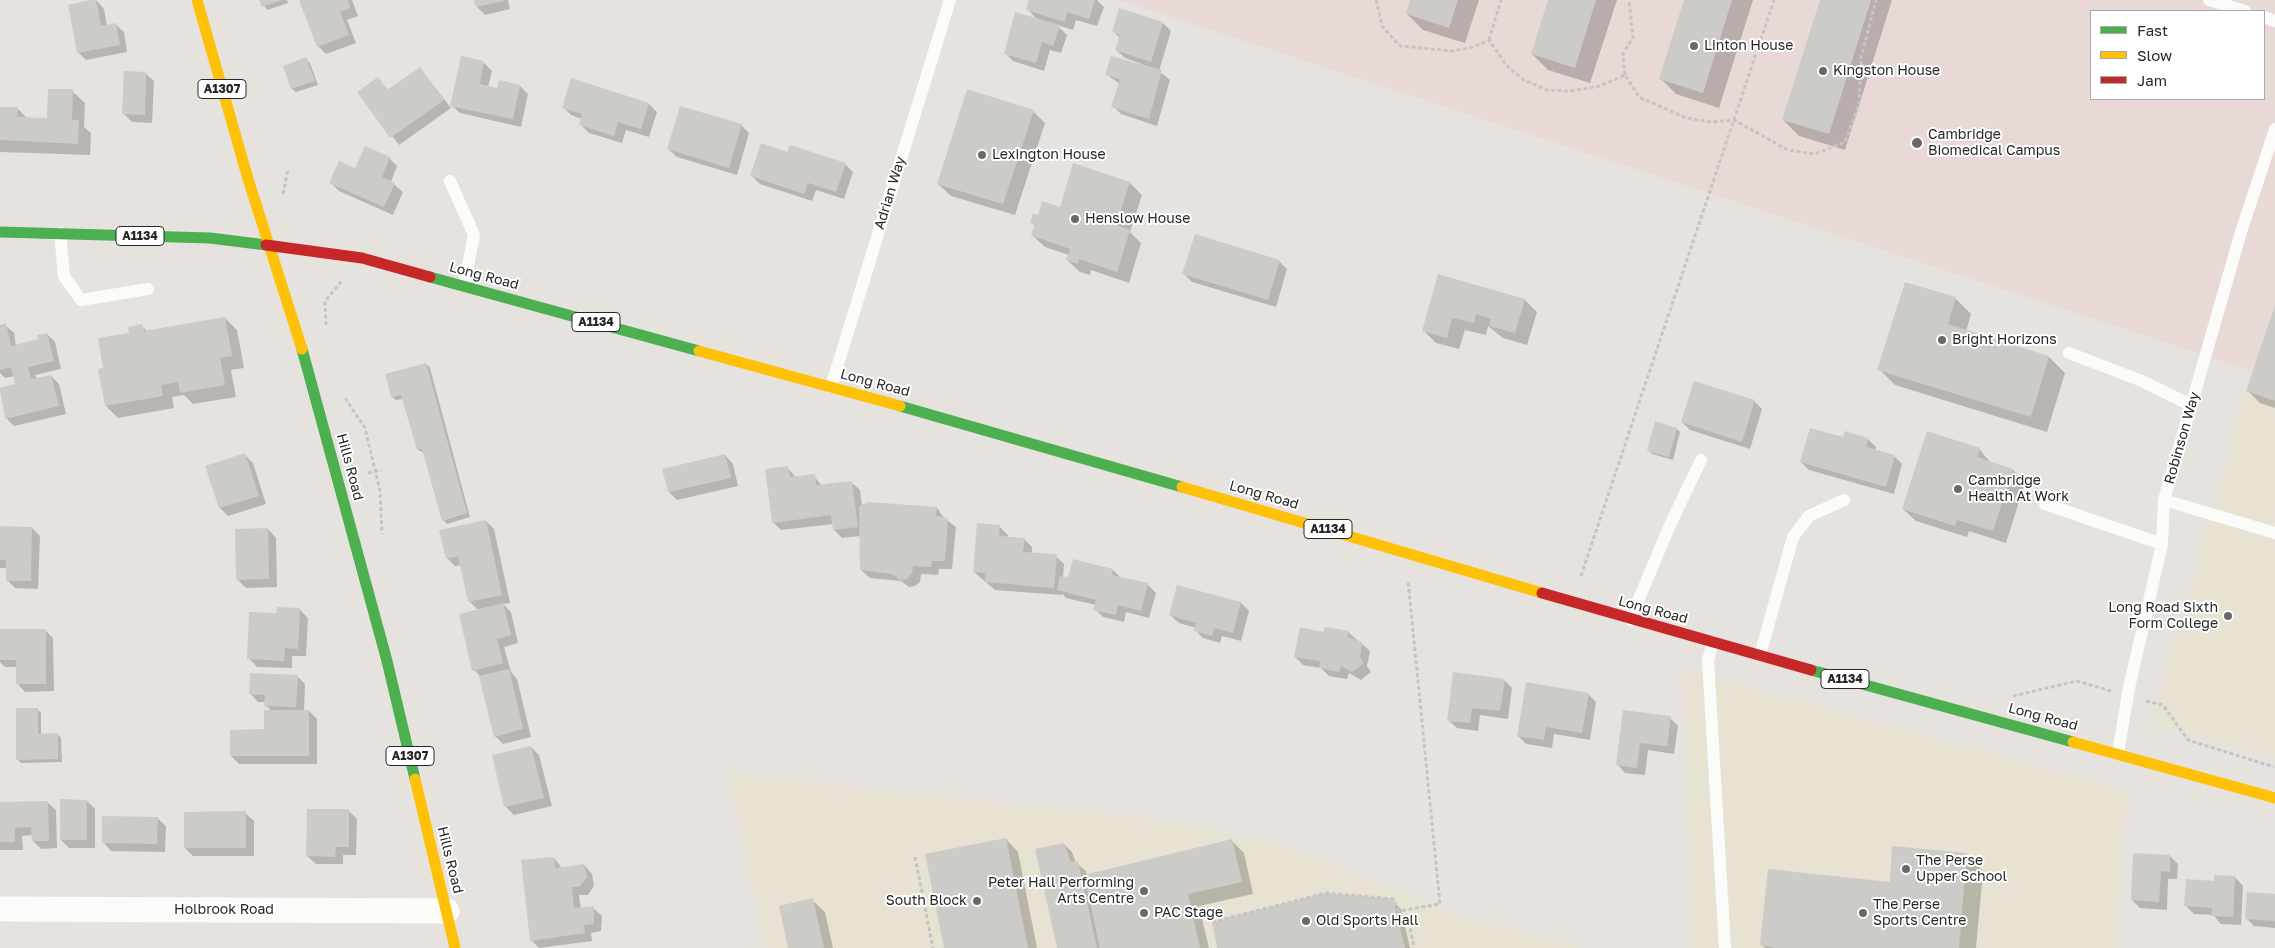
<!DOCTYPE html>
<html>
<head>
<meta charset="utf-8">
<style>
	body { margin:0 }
	#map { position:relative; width:2275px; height:948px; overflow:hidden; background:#e6e3de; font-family:"Golos Text",sans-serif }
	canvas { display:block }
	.legend { position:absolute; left:2090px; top:10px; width:175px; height:90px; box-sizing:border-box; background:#fff; border:1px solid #a9a9a9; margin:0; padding:6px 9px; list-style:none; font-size:15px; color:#272727 }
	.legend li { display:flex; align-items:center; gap:10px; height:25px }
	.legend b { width:25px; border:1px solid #a9a9a9 }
</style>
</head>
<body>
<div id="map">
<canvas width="2275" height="948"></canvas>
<ul class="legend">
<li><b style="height:6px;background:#4caf50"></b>Fast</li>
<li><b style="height:6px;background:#ffc107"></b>Slow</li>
<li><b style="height:6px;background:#c62828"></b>Jam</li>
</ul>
</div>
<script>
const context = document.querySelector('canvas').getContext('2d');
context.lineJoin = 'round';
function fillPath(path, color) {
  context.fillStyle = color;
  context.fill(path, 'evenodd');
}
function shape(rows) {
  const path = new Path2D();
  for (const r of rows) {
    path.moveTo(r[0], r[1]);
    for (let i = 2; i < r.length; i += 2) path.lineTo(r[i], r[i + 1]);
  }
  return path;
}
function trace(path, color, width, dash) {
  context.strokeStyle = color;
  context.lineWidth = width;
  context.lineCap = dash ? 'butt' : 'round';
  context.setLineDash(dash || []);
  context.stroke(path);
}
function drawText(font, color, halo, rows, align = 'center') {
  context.font = font + ' "Golos Text",sans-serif';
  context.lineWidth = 4;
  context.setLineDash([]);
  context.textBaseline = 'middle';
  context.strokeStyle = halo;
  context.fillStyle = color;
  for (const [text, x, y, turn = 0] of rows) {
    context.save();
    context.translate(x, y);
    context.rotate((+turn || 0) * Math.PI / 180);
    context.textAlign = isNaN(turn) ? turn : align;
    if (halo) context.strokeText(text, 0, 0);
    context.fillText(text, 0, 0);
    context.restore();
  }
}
const education = shape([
	[2275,304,2275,757,2151,724,2246,391],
	[1682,669,2128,791,2115,948,1693,948],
	[728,774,1153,819,1232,834,1292,848,1450,914,1585,948,766,948]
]);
const medical = shape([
	[1119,0,2275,0,2275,304,2253,371],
	[2091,11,2264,11,2264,99,2091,99]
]);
const shadow = shape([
	[96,0,104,9,107,26,115,24,124,32,127,52,86,60,78,52],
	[261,0,287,0,288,3,267,10],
	[300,0,352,0,358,16,347,20,356,43,326,54,318,46],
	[476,0,508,0,510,9,485,15,477,7],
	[1030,0,1097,0,1104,7,1097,26,1076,20,1073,30,1057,25,1067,35,1061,53,1050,50,1044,71,1013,61,1005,53,1038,20,1028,10],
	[1412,0,1479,0,1465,43,1423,30,1407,14],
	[1550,0,1617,0,1590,83,1548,70,1532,54],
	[1685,0,1753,0,1719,108,1676,94,1660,78],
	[1821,0,1892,0,1845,150,1799,136,1783,120],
	[1163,23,1171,31,1159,71,1170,80,1157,126,1121,114,1113,106,1120,84,1107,75,1142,66,1142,64,1125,58,1116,50,1120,38,1113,31],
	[462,58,484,63,492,71,488,87,498,90,520,86,528,94,521,127,460,113,451,105],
	[306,59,310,63,318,85,296,92,292,89,284,66],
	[420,68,451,108,399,145,359,92,378,79,388,90],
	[145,73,154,81,152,123,132,122,124,114],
	[572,79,649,104,657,112,649,137,626,130,622,143,589,133,580,124,582,119,571,115,563,107],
	[72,91,85,103,84,127,91,133,90,155,0,152,0,108,17,108,28,119,48,119],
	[1033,111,1045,123,1015,215,951,196,938,184],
	[741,125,749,133,737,175,677,157,668,149],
	[788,154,845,164,853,172,844,199,816,190,812,201,760,184,752,176],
	[389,158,397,166,391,182,403,192,393,215,339,191,331,183,356,169],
	[1130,183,1142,195,1130,232,1141,243,1129,283,1091,270,1090,275,1080,272,1067,260,1069,255,1045,247,1032,235,1035,226,1031,222,1038,216],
	[1279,261,1287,269,1276,307,1192,282,1184,274],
	[1439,275,1525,300,1537,312,1527,345,1503,338,1488,326,1486,335,1465,330,1459,349,1436,343,1424,331],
	[1955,298,1971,314,1966,331,2049,357,2065,373,2047,432,1895,385,1879,369],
	[2275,307,2275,408,2260,403,2248,391],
	[225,318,237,330,244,368,231,370,236,397,193,404,184,395,172,397,174,408,118,418,106,406,105,369,131,334,142,326,148,332],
	[5,325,14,333,16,346,40,340,47,334,55,342,61,369,35,375,37,379,51,376,59,384,66,414,14,426,6,418,0,389,17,385,15,376,5,378,0,373,0,326],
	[426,364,430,368,470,517,447,524,443,520,424,453,418,450,403,399,396,400,392,397],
	[1754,401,1762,409,1750,449,1690,430,1682,422],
	[1677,429,1680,432,1673,460,1652,454,1649,450],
	[1844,439,1868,439,1876,447,1875,451,1894,456,1902,464,1894,494,1809,470,1801,462],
	[1979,449,1991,463,2013,470,2025,483,2006,543,1969,531,1967,537,1916,521,1903,509],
	[245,455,253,463,266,504,228,516,220,508],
	[725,455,733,464,738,486,677,500,669,492],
	[788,468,796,478,814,476,822,486,851,482,860,490,862,506,937,508,944,518,956,527,952,569,939,569,938,575,921,574,920,582,915,586,909,587,901,581,870,578,861,570,861,536,842,538,834,530,833,524,781,530,773,522],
	[486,521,494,529,510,603,503,604,511,612,518,643,504,647,511,672,517,679,531,737,503,744,495,736,481,677,474,670,478,610,469,601,462,565,455,566,447,558],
	[999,526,1008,535,1007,538,1024,539,1032,547,1032,554,1056,556,1064,564,1063,578,1069,579,1113,570,1121,578,1148,585,1156,593,1149,618,1126,612,1124,622,1103,617,1095,609,1096,605,1066,598,1062,593,1062,595,995,590,974,572],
	[0,527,32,528,40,536,38,589,15,588,7,580,7,568,0,568],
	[268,529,276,538,277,587,246,588,238,580],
	[1178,586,1241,603,1249,611,1241,641,1222,636,1220,643,1203,638,1195,630,1196,628,1179,623,1170,615],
	[300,610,308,618,306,656,292,656,292,668,257,667,249,658,278,614],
	[0,630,45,630,53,638,54,691,25,692,17,683,17,667,5,667,0,662],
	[1348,632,1370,651,1367,666,1371,672,1361,680,1349,673,1347,679,1329,676,1321,668,1303,665,1295,657,1324,633],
	[297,676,305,684,304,711,309,711,317,719,317,764,239,764,231,756,266,731,272,711,265,705,266,702,258,702,250,693],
	[1504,680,1512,688,1508,719,1480,715,1478,731,1457,728,1448,720],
	[1588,694,1596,702,1590,740,1554,734,1552,748,1526,744,1518,736],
	[37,709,41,713,41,735,58,734,61,738,62,762,21,763,17,759],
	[1624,711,1670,718,1678,726,1674,754,1648,750,1645,775,1625,773,1617,764],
	[531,747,539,755,552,806,514,815,506,807,493,756],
	[87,801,95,809,95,848,69,848,61,840],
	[47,802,56,810,57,848,41,849,33,841,33,835,22,836,23,850,0,850,0,803],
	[348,810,357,819,356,855,343,855,343,864,316,864,307,856],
	[245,813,254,821,254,856,193,856,185,848],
	[157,818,166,826,165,852,111,851,103,842],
	[1006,839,1018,852,1037,948,945,948],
	[1231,840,1244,853,1253,894,1199,906,1209,948,1059,948,1064,844,1072,852,1076,863,1086,871,1087,876],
	[1967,855,1983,871,1976,948,1765,948,1761,944,1891,884],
	[2170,856,2178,864,2177,879,2168,879,2167,910,2140,908,2132,900],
	[554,858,562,868,584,865,592,874,594,886,588,895,579,895,581,909,593,908,602,916,601,931,591,933,592,941,539,948,531,940],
	[2235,877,2243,886,2241,925,2221,924,2213,915,2194,914,2186,906,2215,882],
	[2275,895,2275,928,2254,926,2246,918],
	[812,900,825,912,833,948,789,948],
	[1392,900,1401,909,1410,948,1218,948]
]);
const building = shape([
	[91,0,96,0,101,26,116,23,120,45,77,53,68,5],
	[259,0,282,0,262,7],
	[299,0,348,0,350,8,340,12,349,35,317,47],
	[474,0,504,0,504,1,476,7],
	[1029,0,1095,0,1089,19,1067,12,1065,22,1026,10],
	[1410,0,1458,0,1449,28,1406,14],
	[1548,0,1596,0,1575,68,1531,54],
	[1684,0,1732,0,1703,93,1659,79],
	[1820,0,1871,0,1829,134,1782,120],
	[1119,8,1163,22,1151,62,1115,50,1120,35,1112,32],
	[1015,12,1060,25,1053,46,1042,42,1036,63,1004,54],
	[461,56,484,61,480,84,497,88,499,80,520,85,513,119,450,106],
	[1111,56,1162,70,1149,119,1111,107,1120,79,1105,75],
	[306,57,315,81,291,89,283,66],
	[420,67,444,100,390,138,357,92,378,77,387,90],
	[124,71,146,72,145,115,122,114],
	[571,78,649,103,641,129,618,122,614,136,579,125,582,114,562,108],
	[48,89,73,89,72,120,79,120,78,144,0,140,0,107,18,107,17,117,47,118],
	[967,89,1034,110,1003,204,937,184],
	[680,106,742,124,729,168,667,149],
	[761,143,787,152,790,145,846,163,836,192,808,183,804,194,750,176],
	[365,146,390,157,382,177,395,183,384,207,329,183,339,161,355,168],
	[1073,163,1130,182,1116,225,1130,230,1117,272,1079,259,1078,264,1066,260,1070,249,1031,235,1035,224,1030,223,1033,213,1038,215,1042,201,1060,207],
	[1195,234,1280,260,1268,300,1182,274],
	[1438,274,1525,299,1515,333,1489,326,1491,319,1476,314,1474,323,1452,318,1447,338,1422,331],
	[1905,282,1956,297,1948,324,2049,356,2031,417,1877,370],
	[2275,305,2275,401,2246,391],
	[225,317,232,356,220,358,225,385,180,393,178,382,161,385,163,396,105,406,98,369,103,368,98,338,129,333,128,327,142,324,144,331],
	[6,323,11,346,38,339,37,335,47,333,54,361,28,367,31,379,51,375,59,406,5,419,0,388,15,384,11,367,0,370,0,325],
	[426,363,467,513,442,521,422,449,417,450,401,395,391,397,385,374],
	[1694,381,1755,400,1742,442,1681,422],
	[1655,421,1677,428,1669,457,1647,451],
	[1810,428,1843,437,1845,431,1868,438,1866,447,1895,455,1886,487,1800,462],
	[1927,431,1980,448,1977,457,2013,469,1993,531,1957,520,1955,526,1902,509],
	[245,453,259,496,219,508,205,466],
	[725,454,731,478,668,492,662,469],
	[788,466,790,477,815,474,816,485,852,481,858,527,833,530,831,515,772,523,765,469],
	[869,502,937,507,936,516,948,518,945,561,932,561,931,567,913,566,912,573,907,579,900,580,892,574,860,570,859,506],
	[486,520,502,595,468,602,458,556,446,559,439,530],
	[977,523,1000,525,999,536,1025,538,1023,552,1057,554,1054,588,985,582,986,573,973,572],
	[0,526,32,527,31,581,6,581,6,560,0,560],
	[268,528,269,579,236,580,235,529],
	[1073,559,1113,569,1112,575,1148,583,1141,611,1118,605,1116,615,1093,610,1096,600,1057,590,1060,576,1068,577],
	[1177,585,1241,602,1233,633,1214,628,1212,636,1194,631,1196,623,1169,615],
	[503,603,511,635,497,639,503,663,472,671,459,614],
	[277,607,300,608,298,649,285,648,284,661,247,659,249,612,276,613],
	[1300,627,1323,632,1325,627,1349,631,1347,637,1362,642,1360,657,1364,663,1352,672,1341,666,1339,672,1319,668,1320,661,1294,657],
	[0,629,46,629,46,684,16,684,16,660,0,660],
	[509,669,523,729,494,737,479,676],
	[1453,672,1505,679,1500,711,1472,708,1470,723,1447,721],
	[250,673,298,675,296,707,264,706,265,695,249,694],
	[1526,682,1589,693,1582,733,1546,727,1544,740,1517,736],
	[16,708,38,708,38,734,58,733,58,759,16,760],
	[264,710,309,710,309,756,230,756,230,730,264,729],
	[1623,710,1671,716,1667,746,1640,743,1637,768,1616,765],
	[531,746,544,798,504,807,492,755],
	[60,799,87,800,87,840,60,840],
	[48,801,49,841,32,841,31,827,15,828,15,842,0,842,0,802],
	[307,809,349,809,349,847,336,847,335,857,306,856],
	[246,811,246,848,184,848,184,812],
	[102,816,158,817,157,844,102,843],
	[1006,838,1028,948,944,948,925,854],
	[1232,839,1242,882,1188,894,1200,948,1100,948,1084,875],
	[1064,843,1071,862,1078,861,1097,948,1057,948,1035,849],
	[1892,846,1967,853,1959,948,1775,948,1760,945,1768,869,1890,882],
	[2133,853,2170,855,2170,872,2161,871,2159,902,2131,900],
	[554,857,555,868,584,864,587,877,579,887,572,887,574,908,594,906,594,924,584,925,585,933,530,941,521,860],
	[2214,875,2235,876,2233,917,2211,916,2212,908,2184,906,2186,879,2214,881],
	[2247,892,2275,894,2275,921,2245,919],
	[1326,893,1393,899,1405,948,1217,948,1212,922],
	[813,898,824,948,788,948,779,906]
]);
const path = shape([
	[1376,0,1382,26,1400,46,1452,51,1473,47,1489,40,1507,66,1524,80,1547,90,1571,91,1600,86,1625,75,1639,97,1686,118,1711,122,1734,120,1788,150,1815,154,1845,142,1859,104,1861,58,1876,0],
	[1489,40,1501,0],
	[1625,75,1623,54,1633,37,1629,0],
	[283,194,288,169],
	[326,325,325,301,341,282],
	[345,398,365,428,380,491,382,534],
	[368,473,382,470],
	[1581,576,1774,0],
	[2013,696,2077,681,2111,691],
	[2146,701,2163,705,2188,740,2274,767],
	[915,857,933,948],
	[1212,922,1326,893,1393,899,1399,911,1440,904,1408,580],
	[1409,922,1414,948]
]);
const lane = shape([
	[2209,0,2245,11],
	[2264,17,2275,21],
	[450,181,474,235,464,286],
	[60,233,64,276,81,300,148,289],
	[2069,353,2142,381,2191,405],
	[831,387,950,0],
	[2164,500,2275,533],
	[2045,504,2162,544],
	[1630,620,1670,525,1701,460],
	[1713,642,1708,660,1725,948],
	[1760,655,1793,537,1809,516,1844,500],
	[2118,753,2129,688,2162,544,2164,500,2241,232,2275,129]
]);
const street = shape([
	[0,909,447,911]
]);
const fast = shape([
	[0,232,210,238,266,245],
	[430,277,699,351],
	[302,349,387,661,415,779],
	[900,406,1182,487],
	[1811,670,2073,742]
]);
const slow = shape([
	[197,0,248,179,302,349],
	[699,351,900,406],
	[1182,487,1542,593],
	[2073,742,2275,798],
	[415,779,455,948]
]);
const jam = shape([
	[266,245,362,258,430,277],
	[1542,593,1811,670]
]);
const markers = [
	[1694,46,5,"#6a6967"],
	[1823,71,5,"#6a6967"],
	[1917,143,6,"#6a6967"],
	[982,155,5,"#6a6967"],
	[1075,219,5,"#6a6967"],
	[1942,340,5,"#6a6967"],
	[1958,489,5,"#6a6967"],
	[2228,616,5,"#6a6967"],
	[1906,869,5,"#6a6967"],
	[1144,891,5,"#6a6967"],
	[977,901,5,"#6a6967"],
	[1144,913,5,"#6a6967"],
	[1863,913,5,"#6a6967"],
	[1306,921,5,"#6a6967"]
];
const shields = [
	[222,89,48],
	[140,236,48],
	[596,322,48],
	[1328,529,48],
	[1845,679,48],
	[410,756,48]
];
const shieldNames = [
	["A1307",222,89],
	["A1134",140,236],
	["A1134",596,322],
	["A1134",1328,529],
	["A1134",1845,679],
	["A1307",410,756]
];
const poiNames = [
	["Linton House",1704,46],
	["Kingston House",1833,71],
	["Cambridge",1928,135],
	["Biomedical Campus",1928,151],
	["Lexington House",992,155],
	["Henslow House",1085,219],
	["Bright Horizons",1952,340],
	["Cambridge",1968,481],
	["Health At Work",1968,497],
	["Long Road Sixth",2218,608,"right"],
	["Form College",2218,624,"right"],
	["The Perse",1916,861],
	["Upper School",1916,877],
	["Peter Hall Performing",1134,883,"right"],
	["Arts Centre",1134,899,"right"],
	["South Block",967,901,"right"],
	["The Perse",1873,905],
	["Sports Centre",1873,921],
	["PAC Stage",1154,913],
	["Old Sports Hall",1316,921]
];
const streetNames = [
	["Adrian Way",890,193,-73],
	["Long Road",484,276,15],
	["Long Road",875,383,15],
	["Robinson Way",2182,438,-74],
	["Hills Road",350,467,75],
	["Long Road",1264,495,16],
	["Long Road",1653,610,15],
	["Long Road",2043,717,15],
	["Hills Road",450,860,76],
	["Holbrook Road",224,910]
];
fillPath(education, '#e8e2d3');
fillPath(medical, '#e8d9d6');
fillPath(shadow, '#0003');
fillPath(building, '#cdcbc7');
trace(path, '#c6c5c5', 3, [4, 2.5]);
trace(lane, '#fbfbfa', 12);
trace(street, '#fbfbfa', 25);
trace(fast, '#4caf50', 11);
trace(slow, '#ffc107', 11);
trace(jam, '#c62828', 11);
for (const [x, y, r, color] of markers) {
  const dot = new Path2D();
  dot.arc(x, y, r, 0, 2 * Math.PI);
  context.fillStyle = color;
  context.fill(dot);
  trace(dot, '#fff', 2);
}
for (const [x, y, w] of shields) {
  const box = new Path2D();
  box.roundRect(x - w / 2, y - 9.5, w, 19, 4);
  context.fillStyle = '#fff';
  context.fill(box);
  trace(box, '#272727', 1);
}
drawText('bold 12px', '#272727', null, shieldNames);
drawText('14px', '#272727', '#fff', poiNames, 'left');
drawText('14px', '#272727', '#fff', streetNames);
</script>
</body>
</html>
